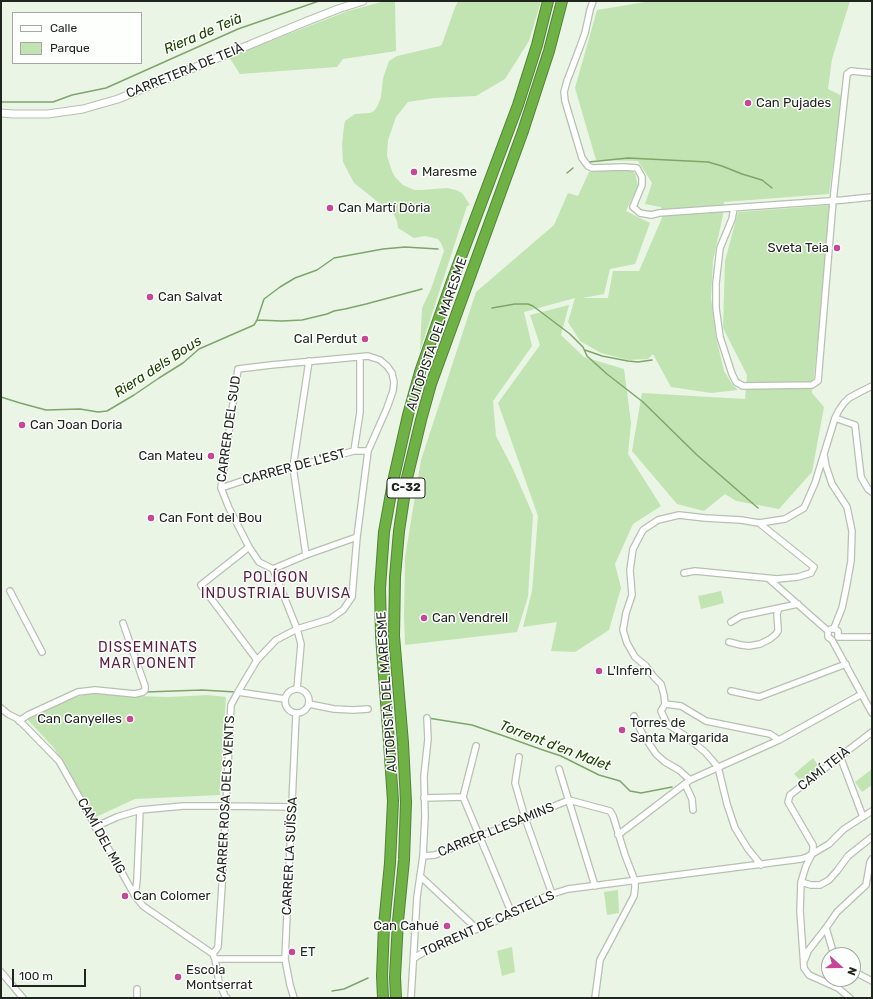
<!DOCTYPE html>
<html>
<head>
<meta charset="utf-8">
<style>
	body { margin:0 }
	#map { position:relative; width:873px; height:999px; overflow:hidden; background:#eaf5e5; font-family:Rubik,sans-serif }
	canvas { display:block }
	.frame { position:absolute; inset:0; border:2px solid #212520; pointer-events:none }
	.legend { position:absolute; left:12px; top:12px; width:130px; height:52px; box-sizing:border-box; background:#fdfffc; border:1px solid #a5a8a4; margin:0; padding:5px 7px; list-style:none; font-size:12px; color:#212520 }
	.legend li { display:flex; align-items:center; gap:8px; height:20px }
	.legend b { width:20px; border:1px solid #a5a8a4 }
	.north { position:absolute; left:821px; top:947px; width:40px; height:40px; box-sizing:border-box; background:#fdfffc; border:1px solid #a5a8a4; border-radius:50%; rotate:111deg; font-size:11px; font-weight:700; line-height:16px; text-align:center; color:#212520 }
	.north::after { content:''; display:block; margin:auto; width:14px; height:18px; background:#c54796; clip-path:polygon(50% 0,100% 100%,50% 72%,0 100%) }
	.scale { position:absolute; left:12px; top:969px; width:74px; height:18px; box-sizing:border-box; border:2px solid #212520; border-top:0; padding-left:5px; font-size:12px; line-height:14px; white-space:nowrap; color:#212520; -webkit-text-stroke:3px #fdfffc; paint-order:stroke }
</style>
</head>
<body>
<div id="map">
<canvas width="873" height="999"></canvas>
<div class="frame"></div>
<ul class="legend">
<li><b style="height:5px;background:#fff"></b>Calle</li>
<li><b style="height:11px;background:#c2e4b2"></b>Parque</li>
</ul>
<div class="north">N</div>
<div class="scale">100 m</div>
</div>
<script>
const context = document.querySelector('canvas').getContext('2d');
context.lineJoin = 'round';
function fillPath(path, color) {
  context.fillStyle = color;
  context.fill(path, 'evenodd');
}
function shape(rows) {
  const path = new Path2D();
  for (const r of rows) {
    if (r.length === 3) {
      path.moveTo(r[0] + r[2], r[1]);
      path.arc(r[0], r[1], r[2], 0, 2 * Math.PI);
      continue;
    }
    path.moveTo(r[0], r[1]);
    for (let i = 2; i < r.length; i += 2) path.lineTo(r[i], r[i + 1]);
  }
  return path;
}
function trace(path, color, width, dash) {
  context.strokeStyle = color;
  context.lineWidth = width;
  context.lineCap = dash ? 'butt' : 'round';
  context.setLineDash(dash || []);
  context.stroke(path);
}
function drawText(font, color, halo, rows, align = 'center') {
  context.font = font + ' Rubik,sans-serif';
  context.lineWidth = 3;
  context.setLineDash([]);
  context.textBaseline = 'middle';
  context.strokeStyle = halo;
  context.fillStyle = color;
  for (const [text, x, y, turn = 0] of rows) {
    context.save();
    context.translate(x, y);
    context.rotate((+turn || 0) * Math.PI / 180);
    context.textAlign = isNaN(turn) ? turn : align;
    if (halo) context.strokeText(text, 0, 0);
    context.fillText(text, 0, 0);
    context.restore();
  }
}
const green = shape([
	[385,1,395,1,396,51,343,59,337,67,240,74,229,57,348,11],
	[458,1,541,1,529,41,505,79,476,96,434,98,408,102,396,117,388,140,387,156,392,171,395,177,403,185,414,190,421,190,447,188,456,190,462,193,470,205,467,206,420,351,422,308,431,289,444,251,441,243,438,239,425,236,414,238,398,228,397,221,394,215,363,190,354,183,343,162,342,144,344,126,345,121,355,114,370,113,374,111,378,105,381,97,383,78,389,61,397,56,440,46,442,44,454,10],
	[651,1,850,1,832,59,828,89,842,96,829,194,724,202,723,215,713,261,711,298,716,337,724,371,732,384,738,390,711,393,671,387,653,354,648,359,628,360,601,353,580,341,568,322,575,298,524,312,532,346,493,401,496,436,513,469,533,515,528,597,517,632,405,645,404,615,405,557,421,460,476,292,554,225,568,193,578,196,589,172,627,169,635,173,638,186,626,211,650,223,635,264,610,269,604,294,582,298,608,298,613,271,639,271,662,218,661,207,645,204,652,183,638,161,596,160,575,88,597,10],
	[833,205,812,393,824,407,812,472,779,509,736,501,725,494,704,511,677,504,632,451,642,393,745,399,747,375,723,328,725,261,738,212],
	[569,305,561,335,584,357,624,369,631,423,628,454,661,506,633,524,615,564,621,588,609,630,575,652,551,651,557,622,523,627,532,591,538,516,498,403,540,345,530,315],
	[721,591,724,603,701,609,698,596],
	[96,692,137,696,169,697,208,695,226,697,220,795,135,799,96,817,54,748,27,719,73,698],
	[813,758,820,768,802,782,794,774],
	[872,769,872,785,862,792,855,782],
	[618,890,619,913,607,915,604,892],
	[512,947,515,972,502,976,497,951]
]);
const stream = shape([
	[1,102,53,102,72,95,106,88,238,29,319,1],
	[589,162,628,158,708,162,722,166,742,174,762,180,772,188],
	[567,173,573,168],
	[492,308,515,304,528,304,533,306,570,334,583,347,587,356,607,374,643,402,697,455,758,508],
	[257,320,282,321,302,320,327,314,334,311,345,309,366,304,422,289],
	[585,350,602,356,628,361,638,362,652,360],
	[1,397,20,403,46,410,80,409,98,412,107,411,134,395,159,378,183,363,199,349,254,325,257,320,264,299,280,287,295,278,317,270,334,258,383,249,405,247,438,249],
	[146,692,202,690,236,692],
	[428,718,472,725,504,736,540,749,561,756,599,775,620,781,630,791,641,793,672,787],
	[332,991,344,989,368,978]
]);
const minor = shape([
	[593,1,590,10,585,33,580,47,567,81,564,92,565,101,582,158,588,166,592,168,624,167,637,168,642,177,642,185,633,207,640,213,651,215,659,213,843,200,872,197],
	[734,208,732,219,720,248,716,283,716,308,720,337,732,374,736,382,743,386,812,385,818,381,833,201,847,74,851,71,872,73],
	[835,418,855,425,861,477,868,489,872,492],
	[354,451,360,412,360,357],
	[824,455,826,466,832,484,847,507,852,531,851,561,846,589,842,608,834,628],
	[221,488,238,369,271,365,368,356,380,360,387,366,392,373,394,382,393,391,387,408,368,451,357,537,352,597,343,610,330,619,297,629,276,640,257,660,238,692],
	[221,488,254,477,354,451,368,451],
	[221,488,229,508,249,547,259,562,273,569],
	[249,547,201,585,257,660],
	[306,555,293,467,309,361],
	[273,569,297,629,301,644,297,689],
	[273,569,306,555,357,537],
	[684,573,695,571,777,579,798,577,811,573,814,567,759,523],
	[769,579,828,631],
	[10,591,42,652],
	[731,622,741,616,798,604],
	[831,629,835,629,838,631,838,637,872,637],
	[828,631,828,637,832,640,872,713],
	[729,642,741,645,749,646,760,644,770,639,776,634,778,631,778,628,777,614,779,608],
	[297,701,12],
	[731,691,759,697,846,664],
	[309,704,334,709,353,710,368,709],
	[665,704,664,695,661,684,654,677,646,666,635,657,627,643,623,630,626,613,632,595,630,570,633,549,643,530,658,520,679,515,705,518,741,520,759,523,785,519,804,508,815,483,835,418,839,410,844,403,849,398,860,392,872,386],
	[1,708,8,714,18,719,59,761,135,896,143,906,213,954,215,959,219,982,225,996,227,998],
	[634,716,642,733,656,754,665,762,679,770,690,780],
	[19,721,28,715,78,692,95,690,135,694,143,692,145,690,145,686,123,623],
	[476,746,463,797,512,914],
	[840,756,863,817],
	[519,757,515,783,525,818,552,894],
	[559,769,595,886],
	[685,784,692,799,693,810],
	[424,798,463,797],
	[569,800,610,811,613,816,625,855,635,881,635,887,634,896,600,960,595,998],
	[95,827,117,817,140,810,183,806,226,806,293,807],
	[618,835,690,780,779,740,862,694],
	[423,856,435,855,569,800],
	[761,865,748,849,735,828,727,804,718,767,705,752,684,735,667,724,661,711,665,704,681,706,706,721,770,734,779,740],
	[420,876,477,929],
	[801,882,811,885,820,885,829,880,837,871,848,856,872,837],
	[135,896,137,880,140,810],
	[826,928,834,955],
	[213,954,218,947,222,885,231,705,238,692,285,699],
	[414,958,426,951,512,914,530,903,552,894,568,889,801,859,807,857,829,844,844,829,872,811],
	[215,959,285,959],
	[805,959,808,951,826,928,837,912,866,885,870,862,872,859],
	[853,971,872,981],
	[1,972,23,998],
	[137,998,137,989],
	[294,998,290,985,285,959,296,714],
	[411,998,417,897,423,856,425,816,424,776,428,739,427,718],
	[850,998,838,988,809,975,804,968,800,911,801,882,806,866,812,854,813,849,813,845,788,802,790,795,872,732]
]);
const tertiary = shape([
	[1,113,13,114,48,114,83,109,118,99,305,22,338,9,363,1]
]);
const motorway = shape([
	[383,998,382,976,384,925,390,863,393,801,389,742,381,636,380,588,384,532,394,477,408,415,420,372,452,281,518,105,537,45,548,1],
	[396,998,395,977,398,921,404,860,406,802,403,743,394,636,395,577,399,531,407,478,421,420,431,384,523,131,549,51,562,1]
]);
const markers = [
	[748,103,4,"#c54796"],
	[414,172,4,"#c54796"],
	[330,208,4,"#c54796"],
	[837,248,4,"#c54796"],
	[150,297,4,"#c54796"],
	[365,339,4,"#c54796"],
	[22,425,4,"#c54796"],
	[211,456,4,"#c54796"],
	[151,518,4,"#c54796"],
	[424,618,4,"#c54796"],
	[599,671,4,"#c54796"],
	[130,719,4,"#c54796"],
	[622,730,4,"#c54796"],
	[125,896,4,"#c54796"],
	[447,926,4,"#c54796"],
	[292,952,4,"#c54796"],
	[178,977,4,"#c54796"]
];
const shields = [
	[406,488,38]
];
const shieldNames = [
	["C-32",406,488]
];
const streetNames = [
	["CARRETERA DE TEIÀ",185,71,-22],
	["AUTOPISTA DEL MARESME",437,334,-71],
	["CARRER DEL SUD",229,429,-82],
	["CARRER DE L'EST",294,467,-15],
	["AUTOPISTA DEL MARESME",387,692,-94],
	["CAMÍ TEIÀ",824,769,-38],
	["CARRER ROSA DELS VENTS",226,799,-87],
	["CARRER LLESAMINS",496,830,-22],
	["CAMÍ DEL MIG",101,836,61],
	["CARRER LA SUÏSSA",290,856,-87],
	["TORRENT DE CASTELLS",488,924,-24]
];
const poiNames = [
	["Can Pujades",756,103],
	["Maresme",422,172],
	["Can Martí Dòria",338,208],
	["Sveta Teia",829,248,"right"],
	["Can Salvat",158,297],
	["Cal Perdut",357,339,"right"],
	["Can Joan Doria",30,425],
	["Can Mateu",203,456,"right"],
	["Can Font del Bou",159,518],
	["Can Vendrell",432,618],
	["L'Infern",607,671],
	["Can Canyelles",122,719,"right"],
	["Torres de",630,723],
	["Santa Margarida",630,738],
	["Can Colomer",133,896],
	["Can Cahué",439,926,"right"],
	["ET",300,952],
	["Escola",186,970],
	["Montserrat",186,985]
];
const waterNames = [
	["Riera de Teià",203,34,-23],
	["Riera dels Bous",158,367,-33],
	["Torrent d'en Malet",555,746,21]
];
const neighbourhoodNames = [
	["POLÍGON",276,578],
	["INDUSTRIAL BUVISA",276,594],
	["DISSEMINATS",148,648],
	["MAR PONENT",148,664]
];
fillPath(green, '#c2e4b2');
trace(stream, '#7ea66a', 1.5);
trace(minor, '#b6c1b1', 8);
trace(tertiary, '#b6c1b1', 9);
trace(motorway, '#538139', 12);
trace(minor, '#fff', 5.5);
trace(tertiary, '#fff', 7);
trace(motorway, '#6eb246', 10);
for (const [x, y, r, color] of markers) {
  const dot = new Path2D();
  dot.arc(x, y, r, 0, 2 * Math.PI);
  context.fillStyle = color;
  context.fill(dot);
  trace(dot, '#fdfffc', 1.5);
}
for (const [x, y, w] of shields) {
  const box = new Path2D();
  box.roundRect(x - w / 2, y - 10, w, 20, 3);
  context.fillStyle = '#fdfffc';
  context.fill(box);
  trace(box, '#212520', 1);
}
drawText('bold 12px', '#212520', null, shieldNames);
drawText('13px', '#212520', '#fdfffc', streetNames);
drawText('13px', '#212520', '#fdfffc', poiNames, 'left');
drawText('italic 14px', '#1b4100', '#fdfffc', waterNames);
context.letterSpacing = '1px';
drawText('14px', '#5d2045', '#fdfffc', neighbourhoodNames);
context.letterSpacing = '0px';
</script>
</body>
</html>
